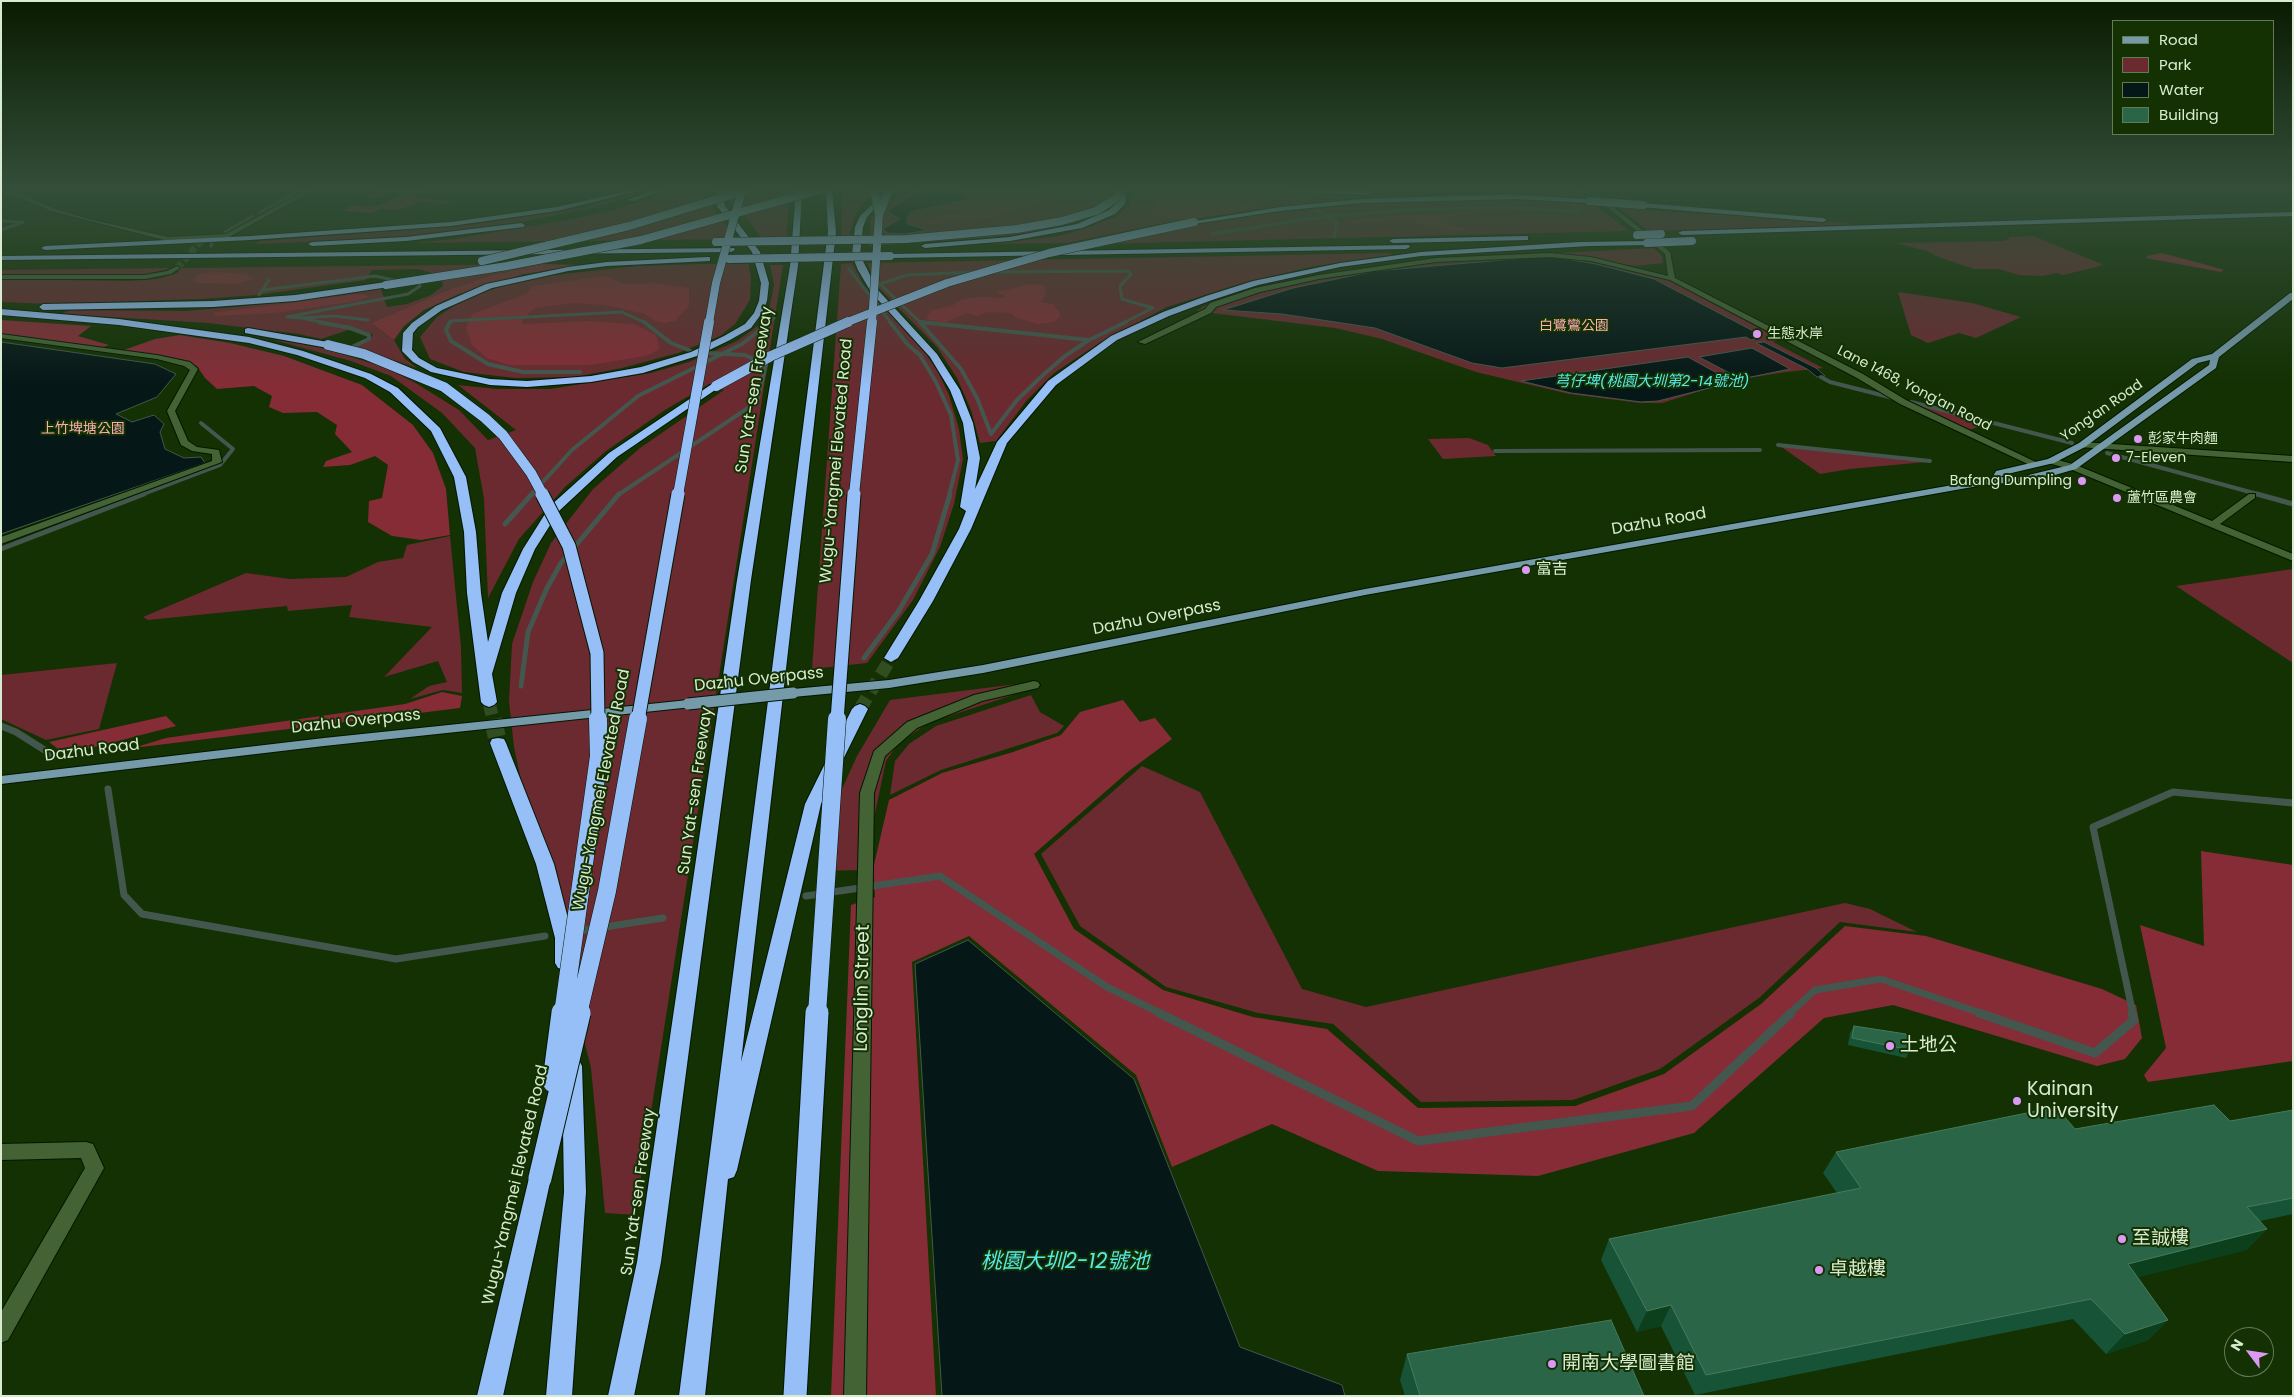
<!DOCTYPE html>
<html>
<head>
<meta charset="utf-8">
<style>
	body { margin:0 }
	#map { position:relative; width:2294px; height:1397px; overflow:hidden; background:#133102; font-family:Poppins,sans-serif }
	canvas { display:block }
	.frame { position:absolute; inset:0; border:2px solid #d8ebd0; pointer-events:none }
	.legend { position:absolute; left:2112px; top:20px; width:162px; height:115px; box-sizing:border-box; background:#133102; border:1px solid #627b54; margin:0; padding:6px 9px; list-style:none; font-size:15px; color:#d8ebd0 }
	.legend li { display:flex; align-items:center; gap:10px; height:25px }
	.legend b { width:25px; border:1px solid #627b54 }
	.north { position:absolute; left:2224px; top:1327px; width:50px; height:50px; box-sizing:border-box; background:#133102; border:1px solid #627b54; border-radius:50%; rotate:301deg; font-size:14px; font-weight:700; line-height:20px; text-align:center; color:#d8ebd0 }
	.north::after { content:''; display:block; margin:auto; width:18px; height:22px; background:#dc99f4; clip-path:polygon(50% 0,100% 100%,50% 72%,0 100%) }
</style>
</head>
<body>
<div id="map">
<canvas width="2294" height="1397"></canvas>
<div class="frame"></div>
<ul class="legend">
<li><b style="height:6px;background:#759aaa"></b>Road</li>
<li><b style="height:14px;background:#6a2a30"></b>Park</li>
<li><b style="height:14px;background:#051717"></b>Water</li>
<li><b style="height:14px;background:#2b6547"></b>Building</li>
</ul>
<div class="north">N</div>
</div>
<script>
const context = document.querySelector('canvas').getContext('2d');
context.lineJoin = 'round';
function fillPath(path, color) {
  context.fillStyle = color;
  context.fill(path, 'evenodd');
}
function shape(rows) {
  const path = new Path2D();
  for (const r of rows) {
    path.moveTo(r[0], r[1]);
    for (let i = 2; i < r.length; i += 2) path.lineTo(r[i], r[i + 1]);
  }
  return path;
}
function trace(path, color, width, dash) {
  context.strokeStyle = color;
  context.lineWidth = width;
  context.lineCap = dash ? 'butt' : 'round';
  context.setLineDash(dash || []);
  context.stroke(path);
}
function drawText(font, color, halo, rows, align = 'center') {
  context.font = font + ' Poppins,"Noto Sans TC",sans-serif';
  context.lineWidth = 4;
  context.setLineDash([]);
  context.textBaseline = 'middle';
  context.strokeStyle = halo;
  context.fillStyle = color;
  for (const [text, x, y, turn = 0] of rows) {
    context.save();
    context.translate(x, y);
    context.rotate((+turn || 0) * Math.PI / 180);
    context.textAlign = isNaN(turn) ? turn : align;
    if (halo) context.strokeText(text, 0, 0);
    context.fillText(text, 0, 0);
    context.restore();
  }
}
const green = shape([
	[648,190,653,190,592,208,506,225,385,239,255,244,260,241,460,226,530,216,579,208],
	[676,190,709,190,708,197,713,208,737,239,413,243,454,239,572,219,613,210],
	[729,190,789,190,786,245,767,246,747,218,730,202],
	[842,190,886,190,867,200,856,212,849,237,841,238],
	[908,190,1110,190,1111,196,1107,209,1085,220,1035,232,994,237,869,246,871,218,896,197],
	[1131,190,1244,190,1310,194,1401,195,1404,197,1251,211,1169,222,1067,243,989,244,1060,236,1089,227,1115,217,1128,207,1132,194],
	[1360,190,1550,190,1585,195,1585,197,1511,193],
	[1470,198,1594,204,1629,231,1097,244,1169,229,1246,216,1397,200],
	[1619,208,1849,223,1851,226,1648,231],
	[2033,236,2104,265,2063,275,2057,273,2041,276,2019,275,1999,269,1974,269,1938,257,1927,251,1896,243,2005,241,2010,237],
	[1654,248,1662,256,1663,263,1635,266,1557,253],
	[1390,253,1392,255,1310,267,1242,283,1167,307,1099,343,1054,373,1027,400,996,441,980,443,971,410,957,378,937,347,879,288,867,263],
	[1549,253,1668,279,1776,335,1779,339,1773,342,1823,368,1786,372,1736,380,1662,403,1640,403,1569,394,1476,372,1382,339,1335,328,1196,311,1211,302,1253,289,1337,271,1429,259],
	[852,263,863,284,926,354,939,374,949,395,959,429,963,459,954,504,940,547,913,600,867,663,812,669,841,264],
	[541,264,489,276,450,289,371,323,394,340,405,359,417,368,355,347,370,340,373,334,354,328,321,339,299,334,208,323,61,314,70,310,184,311,235,307,381,289,387,307,407,304,431,295,443,286,442,280,435,274,418,269,372,270,366,280,257,295,200,299,49,304,1,302,1,279,129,281,157,279,171,275,179,272,177,270,181,268],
	[701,264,749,264,751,279,750,300,735,324,720,336,678,353,622,368,574,377,515,378,464,372,430,359,420,337,437,317,463,300,499,287,536,277,638,266],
	[770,265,783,265,635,1215,605,1213,591,1068,537,856,514,747,509,701,512,644,533,582,551,543,593,489,640,448,724,390,709,384,665,410,606,451,565,487,519,539,488,598,484,499,475,448,442,413,391,376,351,361,274,340,312,345,384,367,414,382,459,410,488,440,516,430,458,385,497,389,550,389,651,373,689,362,737,341,759,325,769,310,774,285],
	[173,268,142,275,1,275,1,270],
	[1898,292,1972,303,2021,317,1976,338,1959,333,1928,343,1911,335],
	[1911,403,1990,423,1966,431],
	[1469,438,1488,445,1496,456,1443,459,1428,439],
	[1780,446,1926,462,1850,469,1820,474],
	[450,536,461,647,462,693,443,690,410,699,429,686,447,682,438,661,384,677,432,627,349,617,352,605,288,611,287,606,148,620,143,617,246,573,290,579,346,577,378,562,403,558,407,545],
	[2293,569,2293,663,2176,586],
	[117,663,99,729,46,740,1,719,1,675],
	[1025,683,1028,690,928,723,898,744,886,761,863,870,819,871,822,833,857,756,890,700],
	[1031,695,1040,712,1064,726,1057,733,941,770,890,795,895,761,909,744,936,726],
	[1142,766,1200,792,1302,989,1366,1007,1845,903,1870,909,1917,932,1840,922,1759,998,1660,1069,1573,1100,1421,1102,1333,1024,1258,1013,1166,987,1080,926,1041,854]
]);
const forest = shape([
	[374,190,431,190,414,196,455,203,448,204,420,202,398,210,382,209,371,213,343,211,353,205,366,207,379,205,406,193,393,192,384,195,385,196,365,199,372,195,365,195],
	[956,190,1039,190,1047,197,1026,208,982,219,929,224,925,221,944,215,964,214,966,210,943,210,934,206,964,195],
	[1183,192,1228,197,1237,203,1250,204,1260,208,1180,221,1149,212,1158,206,1158,201,1162,193],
	[1472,211,1473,214,1445,217,1450,225,1467,230,1457,231,1412,222,1353,223,1348,221,1372,217],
	[2162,253,2203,264,2224,270,2221,272,2146,258,2147,256],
	[541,264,582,265,524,274,459,294,424,310,404,326,394,340,371,323,450,289,489,276],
	[213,272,246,274,254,279,236,284,200,283,192,280,200,274],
	[604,276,624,284,656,283,689,288,689,306,675,321,664,323,655,321,645,314,606,305,572,303,535,308,522,320,522,324,589,321,634,324,656,335,660,349,646,356,589,365,509,365,487,358,472,345,466,328,472,314,526,294,533,286],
	[1029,284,1044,285,1046,294,1040,302,1053,304,1061,315,1054,322,1038,324,1014,317,1011,313,988,312,977,316,967,313,945,323,926,319,931,310,952,306,962,299,985,297,1003,298,1006,296,996,292],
	[357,294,371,296,357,301,275,313,216,316,213,313],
	[1,320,91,326,78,336,109,345,100,348,1,335],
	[180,335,230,343,284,356,362,385,413,425,433,453,446,489,450,535,421,540,392,536,368,522,369,501,382,498,388,465,375,456,350,465,323,467,326,461,352,452,335,434,337,425,317,412,283,413,269,407,272,396,254,386,217,389,205,378,197,366,168,357,121,351,155,339],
	[442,692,462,696,460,708,133,748,166,738,405,704],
	[1123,700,1140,722,1155,718,1172,739,1129,771,1034,854,1074,929,1163,990,1253,1017,1327,1029,1418,1108,1575,1106,1664,1074,1761,1004,1845,926,1926,936,2102,989,2136,1005,2142,1038,2125,1059,2097,1066,1893,1005,1824,1018,1694,1133,1538,1176,1378,1171,1272,1124,1172,1167,1136,1075,969,936,912,962,936,1396,831,1396,851,905,875,897,873,869,889,800,942,773,1013,752,1061,735,1080,712],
	[166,716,176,726,91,748,63,753,49,742],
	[2201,851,2293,865,2293,1061,2148,1082,2144,1075,2166,1048,2140,925,2204,946]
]);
const water = shape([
	[920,190,956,190,969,199,911,212,907,218,907,224,928,230,904,234,887,233,883,229,900,219,887,211,920,190],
	[1549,256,1596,264,1654,279,1761,335,1755,336,1757,338,1751,340,1746,337,1502,368,1472,363,1375,328,1282,314,1223,310,1293,288,1375,271,1549,256],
	[1,342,155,364,176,374,157,397,116,414,132,422,154,415,164,424,160,432,165,449,184,458,201,457,205,463,1,534,1,342],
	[1764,342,1816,368,1825,376,1817,377,1807,369,1756,343,1764,342],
	[1752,348,1790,369,1741,379,1699,357,1752,348],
	[1688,357,1733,382,1658,401,1641,402,1571,393,1521,381,1688,357],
	[968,940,1134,1079,1240,1347,1342,1385,1345,1396,942,1396,915,964,968,940]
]);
const streamFar4 = shape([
	[1314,209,1337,222,1334,237],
	[259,213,301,190],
	[1,221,23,222,1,230],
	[225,232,253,216],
	[1212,234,1327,216,1410,210,1505,207,1579,212,1573,204],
	[211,246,212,243],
	[849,269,891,323],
	[991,272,1128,271,1131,274,1120,286,1122,299,1153,308,1123,323],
	[263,290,375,276,398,281],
	[259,295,269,280],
	[302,318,287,317,408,294,420,286,417,279,419,278],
	[920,322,880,284,907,275,976,272],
	[325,323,302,318,334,316,368,320],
	[449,323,450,321,622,312,646,323],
	[768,323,774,318],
	[921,323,927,323]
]);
const streamFar3 = shape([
	[319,322,350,328,369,335,369,339,352,347],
	[450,322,446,330,451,341,488,364,523,372,580,372],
	[644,322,671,343,691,351],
	[890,322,908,345,920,355,936,382,951,415,958,460,949,495],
	[920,322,1089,340,1065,356,1043,375,1017,400,991,434,977,398,961,369,920,322],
	[1089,340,1126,322],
	[1821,377,1830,382,1893,398],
	[1911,402,2072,443],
	[1778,445,1930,461],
	[1495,451,1760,450],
	[2107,453,2261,495],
	[141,495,220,465,233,449,201,423],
	[531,495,572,450,638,396,742,344,770,322],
	[618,495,757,402,766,365,745,355,706,353]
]);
const streamFar2 = shape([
	[2257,494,2293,504],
	[505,524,532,494],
	[1,549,144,494],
	[864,658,898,612,932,554,950,494],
	[521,686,528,632,547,588,561,563,619,494]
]);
const streamFar1 = shape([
	[1,726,16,732,54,756],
	[108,789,124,895,142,914,396,959,545,936],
	[806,896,940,876,1107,987,1162,1014],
	[579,931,663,918],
	[1789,1014,1815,990,1881,979,1983,1014],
	[2133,1014,2093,827,2173,792,2293,803]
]);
const stream = shape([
	[1159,1013,1418,1141,1692,1106,1791,1013],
	[1979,1013,2095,1053,2134,1020,2132,1013]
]);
const minorTunnel = shape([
	[177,268,205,237]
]);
const highwayTunnelFar1 = shape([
	[489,702,493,720],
	[860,709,891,658]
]);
const highwayTunnel = shape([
	[493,719,498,743]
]);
const minor = shape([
	[1,190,23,195,55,209,89,219,168,237,226,234,307,190,314,190,229,237,168,241,51,211,19,197,1,194,1,190],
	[1567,190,1596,193,1670,252,1675,278,1863,374,1906,400,2040,464,2038,466,2032,466,1900,404,1857,378,1670,280,1591,261,1550,257,1436,262,1319,279,1260,292,1216,307,1211,313,1145,344,1138,342,1205,309,1210,303,1255,288,1319,275,1436,258,1550,253,1591,257,1668,276,1665,254,1592,195,1567,190],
	[177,266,180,268,171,274,145,279,1,279,1,275,145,275,167,271,177,266],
	[1,334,157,355,190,362,198,369,175,411,188,441,197,447,219,450,222,462,1,544,1,537,212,461,212,454,192,451,181,445,167,411,190,370,184,366,157,359,1,338,1,334],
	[2082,442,2293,456,2293,462,2079,447,2079,443,2082,442],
	[2051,458,2076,465,2212,521,2249,494,2255,494,2255,498,2220,524,2293,554,2293,561,2070,469,2048,463,2048,459,2051,458],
	[1034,681,1038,682,1040,685,1038,688,982,701,917,728,885,756,874,793,866,1396,844,1396,860,793,874,751,907,722,974,695,1034,681],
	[86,1142,93,1144,104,1168,8,1340,1,1343,1,1312,85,1168,81,1158,1,1160,1,1144,86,1142]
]);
const major = shape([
	[2290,293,2293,293,2293,299,2219,357,2216,368,2076,469,2055,475,2016,484,1995,483,1365,595,983,673,889,688,793,697,787,693,793,689,889,680,983,665,1365,589,1992,478,1996,471,2048,459,2079,443,2192,359,2212,354,2290,293],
	[2210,360,2209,365,2070,465,2016,478,2001,477,2003,475,2054,463,2085,447,2198,363,2210,360],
	[688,700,692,701,694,704,692,707,324,746,1,784,1,776,324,738,688,700]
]);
const highway = shape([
	[631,190,643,190,557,211,451,226,250,240,45,250,41,248,45,246,250,236,451,222,557,207,631,190],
	[656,190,666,190,633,201,627,200,656,190],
	[716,190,722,190,725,206,760,252,769,283,767,301,762,313,751,328,730,340,697,356,643,373,591,382,527,387,490,385,431,372,413,362,402,351,403,333,412,323,436,306,486,284,568,267,607,262,707,257,710,257,710,261,607,266,568,271,492,288,442,310,418,327,413,333,412,350,419,358,437,368,490,379,527,381,591,376,641,367,691,352,724,336,745,324,754,313,759,301,761,283,752,252,717,206,716,190],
	[796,190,802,190,798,266,751,580,661,1262,634,1396,608,1396,637,1262,737,580,790,266,796,190],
	[826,190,832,190,836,232,741,1062,805,804,852,709,855,706,860,704,865,706,868,709,821,804,737,1170,734,1177,728,1179,705,1396,679,1396,828,232,826,190],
	[890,190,898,190,886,197,867,217,863,227,860,255,877,289,937,354,960,390,973,423,980,458,975,489,997,442,1048,381,1111,336,1163,312,1206,296,1253,281,1340,263,1421,252,1579,242,1647,241,1651,243,1647,245,1589,246,1421,256,1340,267,1258,285,1212,300,1169,316,1117,340,1056,385,1007,443,971,529,933,601,898,658,891,662,884,658,919,601,959,529,966,511,960,507,968,458,963,423,950,390,930,357,871,292,858,270,852,255,855,227,860,216,882,195,890,190],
	[1117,190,1123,190,1126,196,1125,204,1115,214,1082,228,1010,241,925,248,921,246,925,244,1010,237,1077,224,1109,210,1119,201,1120,196,1117,190],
	[1289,190,1344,190,1368,191,1371,193,1368,195,1292,192,1289,190],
	[1506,194,1589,199,1593,201,1589,203,1516,199,1361,203,1280,211,1194,224,1190,222,1280,207,1361,199,1506,194],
	[1643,203,1823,218,1827,220,1823,222,1640,207,1640,203,1643,203],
	[2293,212,2293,216,1682,235,1678,233,1682,231,2293,212],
	[521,223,525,225,524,227,406,241,312,246,308,244,312,242,406,237,521,223],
	[1525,236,1528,236,1528,240,1393,243,1389,241,1393,239,1525,236],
	[1409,245,1410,247,1406,249,890,258,886,256,890,254,1409,245],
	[734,248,735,250,731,252,1,260,1,256,734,248],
	[386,282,389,283,389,287,295,301,213,307,43,310,39,307,43,304,213,301,295,295,386,282],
	[1,309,119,319,249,337,303,351,339,363,371,374,398,388,440,428,466,477,476,532,481,593,488,642,502,593,523,549,550,506,609,453,712,384,716,383,721,386,617,457,559,511,535,549,516,593,492,674,497,702,494,705,489,707,484,705,481,702,467,593,464,532,454,477,431,431,390,392,365,378,297,355,249,343,119,325,1,315,1,309],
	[248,328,328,342,333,345,328,348,245,333,245,329,248,328],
	[498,738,504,739,506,743,554,864,573,938,575,963,572,968,565,970,558,968,555,963,555,938,536,864,490,743,492,739,498,738],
	[572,1057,579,1060,582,1066,586,1192,572,1396,546,1396,564,1192,562,1066,565,1060,572,1057],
	[540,1168,548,1171,551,1178,503,1396,477,1396,529,1178,532,1171,540,1168]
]);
const majorBridge = shape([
	[688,704,793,693]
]);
const highwayBridgeFar4 = shape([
	[1589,201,1643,205],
	[879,215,889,190],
	[1637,235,1661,234],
	[716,242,906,239,1017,229,1062,221,1096,211,1115,199,1121,190],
	[1647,243,1692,241],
	[729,259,890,256],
	[482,261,629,226,747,190],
	[386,285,507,266,641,240,819,190],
	[709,323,716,283,742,190],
	[845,323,947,283,1049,253,1194,222],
	[872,323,879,215,874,190]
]);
const highwayBridgeFar3 = shape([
	[328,345,364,354,444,387,485,418,503,435,531,473,543,495],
	[716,386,771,356,848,322],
	[678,495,709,322],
	[854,495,872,322]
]);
const highwayBridgeFar2 = shape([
	[542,494,569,546,597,653,598,720],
	[638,720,678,494],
	[837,720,854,494]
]);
const highwayBridgeFar1 = shape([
	[563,1014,599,756,598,719],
	[578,1014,607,891,638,719],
	[817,1014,837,719]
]);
const highwayBridge = shape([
	[554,1081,563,1013],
	[540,1178,579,1013],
	[795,1396,817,1013]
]);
const wall = shape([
	[1854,1026,1910,1050,1906,1058,1848,1045,1850,1033],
	[2293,1110,2293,1214,2260,1221,2267,1229,2246,1250,2138,1277,2168,1320,2148,1340,2106,1354,2073,1319,1695,1395,1661,1326,1637,1332,1601,1260,1609,1239,1837,1193,1823,1173,1836,1152,2075,1129,2230,1121],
	[1407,1354,1644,1396,1405,1396,1400,1380]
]);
const shadedWall = shape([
	[2267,1229,2246,1250,2109,1284,2128,1264],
	[1671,1305,1661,1326,1637,1332,1647,1311],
	[2168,1320,2148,1340,2106,1354,2125,1334]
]);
const building = shape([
	[1854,1026,1906,1034,1910,1050,1852,1038,1854,1026],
	[2214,1105,2230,1121,2293,1110,2293,1198,2247,1207,2267,1229,2128,1264,2168,1320,2125,1334,2091,1299,1706,1375,1671,1305,1647,1311,1609,1239,1861,1188,1836,1152,2056,1107,2075,1129,2214,1105],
	[1611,1320,1644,1396,1420,1396,1407,1354,1611,1320]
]);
const markers = [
	[1757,334,5,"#dc99f4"],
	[2138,439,5,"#dc99f4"],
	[2116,458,5,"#dc99f4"],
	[2082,481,5,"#dc99f4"],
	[2117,498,5,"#dc99f4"],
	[1526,570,5,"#dc99f4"],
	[1890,1046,5,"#dc99f4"],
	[2017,1101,5,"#dc99f4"],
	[2122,1239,5,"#dc99f4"],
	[1819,1270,5,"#dc99f4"],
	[1552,1364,5,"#dc99f4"]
];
const farParknames = [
	["白鷺鸞公園",1574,326],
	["上竹埤塘公園",83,429]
];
const farPoinames = [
	["生態水岸",1767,334],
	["彭家牛肉麵",2148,439],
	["7-Eleven",2126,458],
	["Bafang Dumpling",2072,481,"right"],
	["蘆竹區農會",2127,498]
];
const farStreetnames = [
	["Lane 1468, Yong'an Road",1914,389,27],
	["Yong'an Road",2102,411,-35]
];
const farWaternames = [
	["芎仔埤(桃園大圳第2-14號池)",1652,382]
];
const streetNames = [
	["Sun Yat-sen Freeway",755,390,-81],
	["Wugu-Yangmei Elevated Road",837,461,-85],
	["Dazhu Road",1659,522,-10],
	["Dazhu Overpass",1157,618,-11],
	["Dazhu Overpass",759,680,-6],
	["Dazhu Overpass",356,722,-6],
	["Dazhu Road",92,751,-7],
	["Wugu-Yangmei Elevated Road",602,790,-79],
	["Sun Yat-sen Freeway",696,791,-82],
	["Wugu-Yangmei Elevated Road",516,1185,-77],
	["Sun Yat-sen Freeway",639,1192,-82]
];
const poiNames = [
	["富吉",1536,570]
];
const nearStreetnames = [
	["Longlin Street",863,988,-89]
];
const nearPoinames = [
	["土地公",1900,1046],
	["Kainan",2027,1090],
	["University",2027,1112],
	["至誠樓",2132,1239],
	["卓越樓",1829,1270],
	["開南大學圖書館",1562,1364]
];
const nearWaternames = [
	["桃園大圳2-12號池",1065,1263]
];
fillPath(green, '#6a2a30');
fillPath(forest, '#862c37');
fillPath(water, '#051717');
trace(water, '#44574e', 1);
trace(streamFar4, '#44574e', 3);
trace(streamFar3, '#44574e', 4);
trace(streamFar2, '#44574e', 5);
trace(streamFar1, '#44574e', 7);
trace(stream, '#44574e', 9);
trace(minorTunnel, '#314d21', 7, [7, 3]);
trace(highwayTunnelFar1, '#314d21', 13, [13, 7]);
trace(highwayTunnel, '#314d21', 18, [18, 9]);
trace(minor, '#031700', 2);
trace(major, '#031700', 2);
trace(highway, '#031700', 2);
fillPath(minor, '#436334');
fillPath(major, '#759aaa');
fillPath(highway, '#96bff8');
trace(majorBridge, '#031700', 13, []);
trace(highwayBridgeFar4, '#031700', 9, []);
trace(highwayBridgeFar3, '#031700', 11, []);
trace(highwayBridgeFar2, '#031700', 15, []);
trace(highwayBridgeFar1, '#031700', 19, []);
trace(highwayBridge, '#031700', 25, []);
trace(majorBridge, '#759aaa', 11);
trace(highwayBridgeFar4, '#96bff8', 8);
trace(highwayBridgeFar3, '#96bff8', 10);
trace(highwayBridgeFar2, '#96bff8', 13);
trace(highwayBridgeFar1, '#96bff8', 18);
trace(highwayBridge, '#96bff8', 23);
fillPath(wall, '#175437');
fillPath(shadedWall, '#0c3f1b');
fillPath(building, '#2b6547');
trace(building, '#467a5c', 1);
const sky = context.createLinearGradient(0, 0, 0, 386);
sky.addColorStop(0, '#0a1b01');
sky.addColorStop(0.49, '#334e39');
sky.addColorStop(1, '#334e3900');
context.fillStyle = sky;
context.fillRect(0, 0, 2294, 386);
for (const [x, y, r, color] of markers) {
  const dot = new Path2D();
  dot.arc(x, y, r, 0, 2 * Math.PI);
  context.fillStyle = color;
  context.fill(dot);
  trace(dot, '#133102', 2);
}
drawText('14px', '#fcaeb1', '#133102', farParknames);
drawText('14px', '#d8ebd0', '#133102', farPoinames, 'left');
drawText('14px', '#d8ebd0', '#133102', farStreetnames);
drawText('italic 15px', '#57e8eb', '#133102', farWaternames);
drawText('16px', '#d8ebd0', '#133102', streetNames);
drawText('16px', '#d8ebd0', '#133102', poiNames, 'left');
drawText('19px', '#d8ebd0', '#133102', nearStreetnames);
drawText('19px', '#d8ebd0', '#133102', nearPoinames, 'left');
drawText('italic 21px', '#57e8eb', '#133102', nearWaternames);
</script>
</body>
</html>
